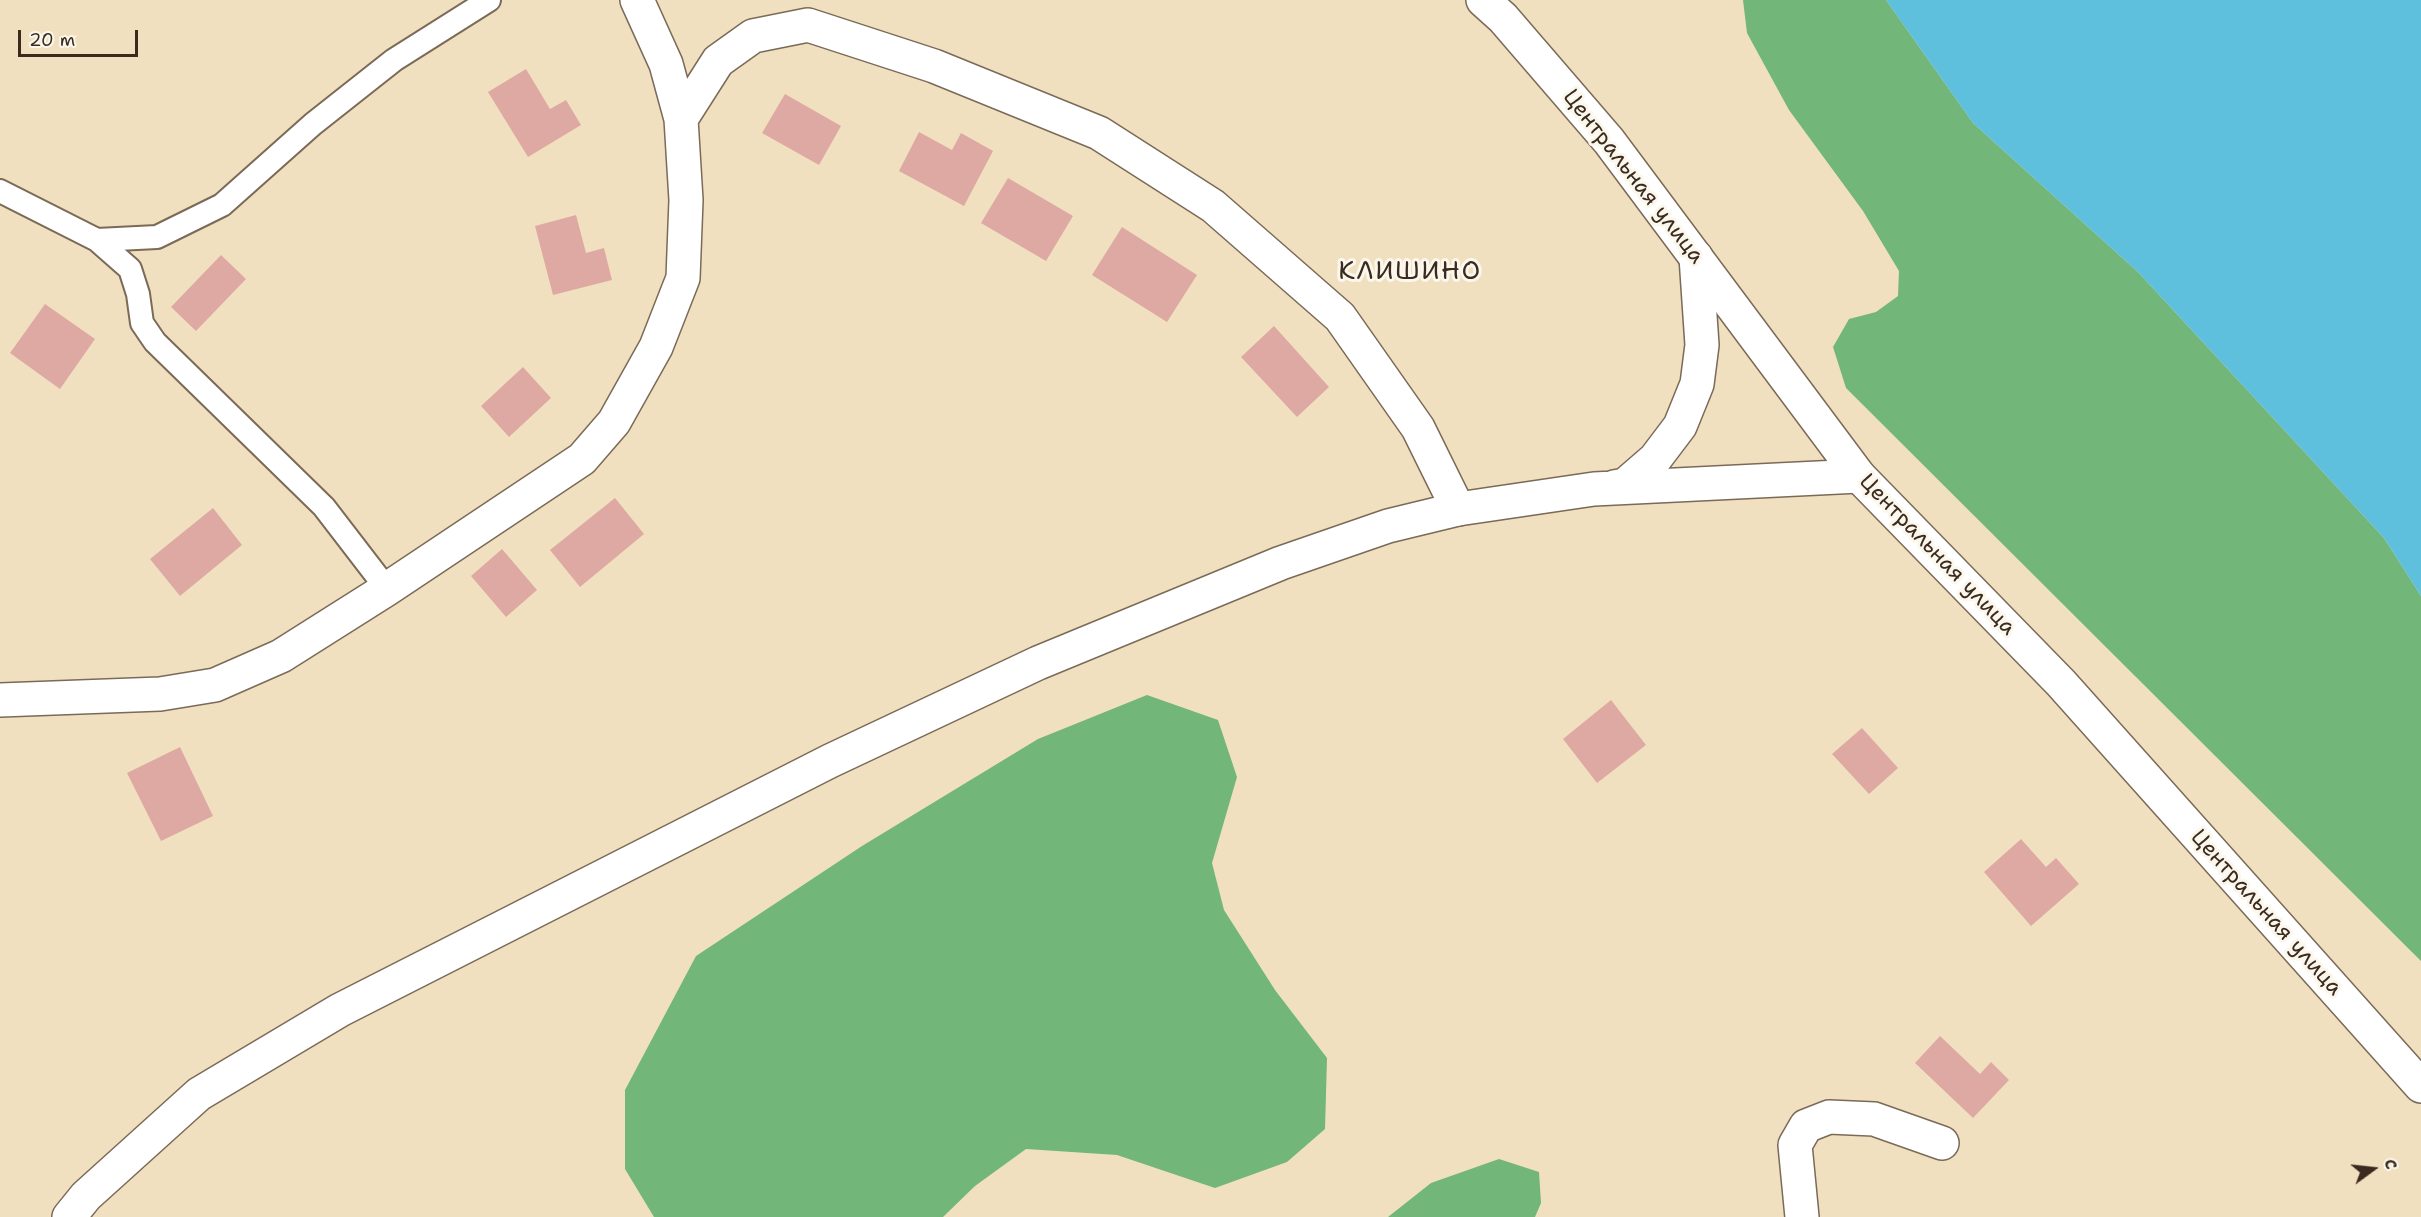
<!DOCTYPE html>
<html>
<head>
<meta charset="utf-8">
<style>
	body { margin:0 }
	#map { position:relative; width:2421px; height:1217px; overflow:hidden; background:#f0e0c0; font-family:"Shantell Sans",sans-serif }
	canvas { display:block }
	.north { position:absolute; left:2343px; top:1139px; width:60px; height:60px; -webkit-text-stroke:4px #fbf7ec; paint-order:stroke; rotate:75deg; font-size:16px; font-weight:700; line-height:24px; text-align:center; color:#3b2a1e }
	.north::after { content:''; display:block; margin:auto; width:21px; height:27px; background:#3b2a1e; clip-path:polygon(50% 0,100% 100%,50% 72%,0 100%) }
	.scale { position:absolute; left:18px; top:30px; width:120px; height:27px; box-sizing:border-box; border:3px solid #3b2a1e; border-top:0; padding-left:8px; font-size:18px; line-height:21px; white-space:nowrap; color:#3b2a1e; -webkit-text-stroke:4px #fbf7ec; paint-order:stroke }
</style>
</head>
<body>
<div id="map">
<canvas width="2421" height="1217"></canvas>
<div class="north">С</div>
<div class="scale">20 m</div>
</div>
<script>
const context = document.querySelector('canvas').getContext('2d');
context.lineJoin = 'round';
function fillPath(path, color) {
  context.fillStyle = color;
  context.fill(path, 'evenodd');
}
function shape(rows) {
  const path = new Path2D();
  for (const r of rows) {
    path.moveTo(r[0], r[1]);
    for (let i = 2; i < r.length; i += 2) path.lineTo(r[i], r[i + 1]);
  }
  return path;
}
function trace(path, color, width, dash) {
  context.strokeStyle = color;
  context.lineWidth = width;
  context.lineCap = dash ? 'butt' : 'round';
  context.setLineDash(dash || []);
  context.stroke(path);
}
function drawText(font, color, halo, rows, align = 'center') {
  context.font = font + ' "Shantell Sans",sans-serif';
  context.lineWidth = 6;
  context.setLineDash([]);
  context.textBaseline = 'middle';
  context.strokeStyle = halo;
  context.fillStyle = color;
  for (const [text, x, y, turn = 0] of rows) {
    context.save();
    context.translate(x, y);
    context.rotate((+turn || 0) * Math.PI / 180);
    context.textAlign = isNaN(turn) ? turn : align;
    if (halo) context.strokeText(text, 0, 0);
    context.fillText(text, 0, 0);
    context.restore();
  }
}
const forest = shape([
	[1743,0,1886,0,1973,123,2138,272,2384,538,2421,596,2421,961,1846,388,1833,347,1849,319,1876,312,1898,296,1899,271,1863,211,1789,110,1747,33],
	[1147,695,1218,720,1237,777,1212,863,1224,910,1275,990,1327,1058,1325,1129,1287,1162,1215,1188,1117,1155,1026,1149,975,1186,943,1217,654,1217,625,1169,625,1090,696,956,862,846,1038,739],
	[1499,1159,1539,1172,1541,1203,1535,1217,1388,1217,1431,1183]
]);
const water = shape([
	[1886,0,2421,0,2421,596,2384,538,2138,272,1973,123]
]);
const building = shape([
	[526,69,550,109,566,100,581,125,528,157,488,92],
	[785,94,841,126,819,165,762,133],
	[919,132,952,150,961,133,993,151,964,206,899,171],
	[1008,178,1073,216,1046,261,981,223],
	[576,215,586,253,604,248,612,280,553,295,535,226],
	[1122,227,1197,275,1167,322,1092,275],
	[221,255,246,279,196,331,171,307],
	[45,304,95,339,60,389,10,353],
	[1274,326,1329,387,1297,417,1241,357],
	[523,367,551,398,509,437,481,406],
	[615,498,644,534,580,587,550,550],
	[213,508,242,545,180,596,150,559],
	[502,549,537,590,506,617,471,576],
	[1611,700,1646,745,1597,783,1563,739],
	[1862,728,1898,768,1869,794,1832,754],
	[180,747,213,816,161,841,127,773],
	[2021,839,2046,867,2056,858,2079,884,2031,926,1984,872],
	[1940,1036,1980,1074,1991,1062,2009,1080,1973,1118,1915,1063]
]);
const service = shape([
	[0,191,97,240,157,237,222,205,313,124,394,60,489,0],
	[97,240,130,269,138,294,142,323,155,342,324,507,387,589]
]);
const minor = shape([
	[637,0,666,64,681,119],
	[0,700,160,694,215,685,281,656,387,589,582,459,614,422,656,347,683,278,686,200,681,119,718,61,753,36,808,25,934,66,1099,133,1213,206,1340,317,1418,428,1458,509],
	[1802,1217,1795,1145,1806,1126,1829,1117,1874,1119,1942,1143]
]);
const secondary = shape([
	[1614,487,1625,485,1655,459,1680,426,1697,384,1702,345,1696,257],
	[69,1217,86,1196,199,1094,340,1010,830,761,1038,663,1281,563,1388,526,1458,509,1594,489,1859,476]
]);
const primary = shape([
	[1483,0,1503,18,1609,141,1859,476,2061,683,2421,1086]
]);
const streetNames = [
	["Центральная улица",1633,177,52],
	["Центральная улица",1937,555,46],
	["Центральная улица",2266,913,48]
];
const quarterNames = [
	["КЛИШИНО",1410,272]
];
fillPath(forest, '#72b679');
fillPath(water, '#5ec0dd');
fillPath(building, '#dea9a3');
trace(service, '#7a6a57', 26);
trace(minor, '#7a6a57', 36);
trace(secondary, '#7a6a57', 36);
trace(primary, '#7a6a57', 36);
trace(service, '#fff', 22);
trace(minor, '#fff', 33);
trace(secondary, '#fff', 33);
trace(primary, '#fff', 33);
drawText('22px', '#3b2a1e', '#fbf7ec', streetNames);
context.letterSpacing = '1.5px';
drawText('26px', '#3b2a1e', '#fbf7ec', quarterNames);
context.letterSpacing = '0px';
</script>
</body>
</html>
